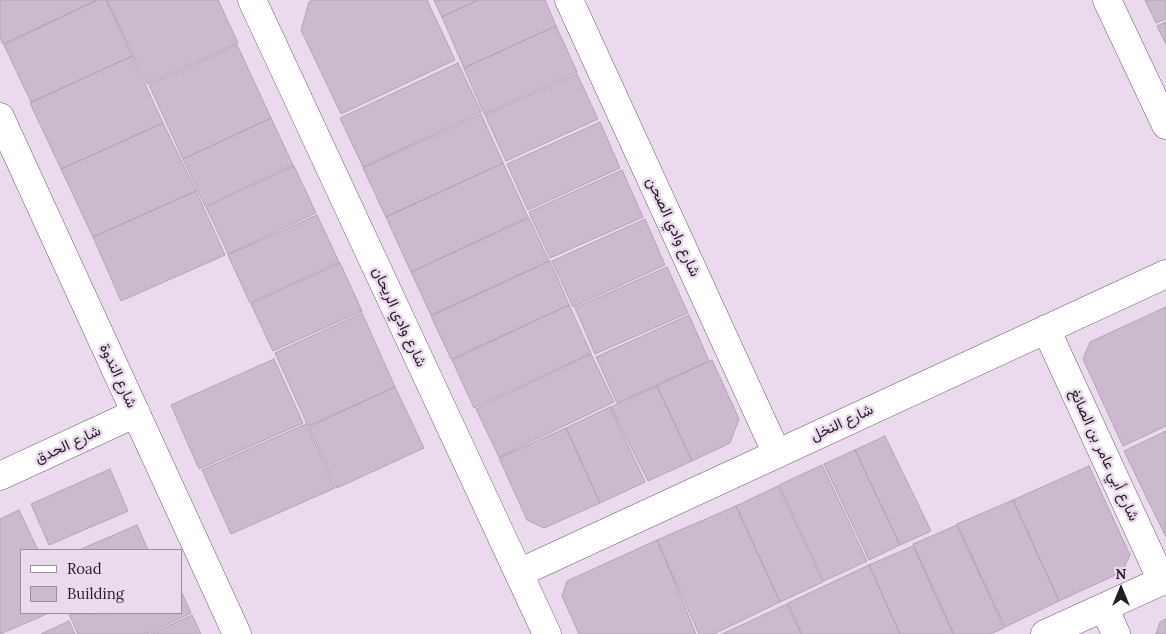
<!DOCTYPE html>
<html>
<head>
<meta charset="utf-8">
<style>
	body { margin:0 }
	#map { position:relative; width:1166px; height:634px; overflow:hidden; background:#ebd9ed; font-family:Lora,serif }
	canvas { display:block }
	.legend { position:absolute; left:20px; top:549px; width:162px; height:65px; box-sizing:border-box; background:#ebd9ed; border:1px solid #9c8e9d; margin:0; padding:6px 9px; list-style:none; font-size:15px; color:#251e26 }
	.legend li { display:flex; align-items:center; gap:10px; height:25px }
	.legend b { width:25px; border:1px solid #9c8e9d }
	.north { position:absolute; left:1096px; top:564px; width:50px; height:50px; -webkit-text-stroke:4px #ebd9ed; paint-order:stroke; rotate:0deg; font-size:14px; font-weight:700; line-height:20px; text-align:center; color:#251e26 }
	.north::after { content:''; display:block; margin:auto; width:18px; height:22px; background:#251e26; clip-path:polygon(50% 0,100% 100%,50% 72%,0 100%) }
</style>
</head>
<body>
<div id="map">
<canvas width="1166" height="634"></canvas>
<ul class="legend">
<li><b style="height:6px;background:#fff"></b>Road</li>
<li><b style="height:14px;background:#cbbace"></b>Building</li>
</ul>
<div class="north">N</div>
</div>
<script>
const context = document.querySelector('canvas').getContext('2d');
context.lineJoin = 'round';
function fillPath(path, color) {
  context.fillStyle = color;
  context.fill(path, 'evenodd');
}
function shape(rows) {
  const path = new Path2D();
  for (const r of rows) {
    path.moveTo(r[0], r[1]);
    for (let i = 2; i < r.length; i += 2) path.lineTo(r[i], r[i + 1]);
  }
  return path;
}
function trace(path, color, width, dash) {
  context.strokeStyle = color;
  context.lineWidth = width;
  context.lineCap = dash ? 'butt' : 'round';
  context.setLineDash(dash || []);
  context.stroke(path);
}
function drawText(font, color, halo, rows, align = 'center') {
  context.font = font + ' Lora,Vazirmatn,serif';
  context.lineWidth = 5;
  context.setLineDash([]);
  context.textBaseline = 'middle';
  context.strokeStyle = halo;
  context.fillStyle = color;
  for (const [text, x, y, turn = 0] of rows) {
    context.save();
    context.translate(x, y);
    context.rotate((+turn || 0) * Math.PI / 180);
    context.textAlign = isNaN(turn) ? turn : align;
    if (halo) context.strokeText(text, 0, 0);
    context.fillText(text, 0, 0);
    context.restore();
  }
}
const building = shape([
	[0,0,97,0,3,44,0,38,0,0],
	[97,0,106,0,132,56,31,102,4,45,97,0],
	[107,0,218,0,238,43,147,84,107,0],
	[313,0,427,0,455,60,341,114,301,30,309,2,313,0],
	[434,0,478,0,442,17,434,0],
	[478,0,545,0,556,26,464,68,442,17,478,0],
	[1145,0,1166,0,1166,19,1156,23,1145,0],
	[1166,22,1166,44,1157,26,1166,22],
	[556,26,577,72,484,114,464,68,556,26],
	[237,45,271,118,183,159,149,85,237,45],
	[132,56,163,123,61,169,30,103,132,56],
	[458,63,481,112,363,167,340,118,458,63],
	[577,74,598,119,506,161,485,115,577,74],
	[481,114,503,163,386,217,363,168,481,114],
	[271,118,293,165,205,206,183,159,271,118],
	[600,122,620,168,528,210,507,164,600,122],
	[163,123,196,191,93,237,61,169,163,123],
	[503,163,528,217,411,272,386,217,503,163],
	[294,166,316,213,228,254,206,207,294,166],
	[622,170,643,217,550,258,529,212,622,170],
	[196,191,225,255,121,301,93,237,196,191],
	[317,215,339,262,250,303,228,255,317,215],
	[529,218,549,261,431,315,411,272,529,218],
	[645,219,665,265,573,307,552,261,645,219],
	[550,261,569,305,451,359,431,316,550,261],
	[340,263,362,311,273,351,251,304,340,263],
	[667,267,688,313,595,354,575,308,667,267],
	[569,305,591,353,474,408,452,360,569,305],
	[1166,307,1166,426,1123,446,1083,359,1090,342,1166,307],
	[362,313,395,387,308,426,275,353,362,313],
	[689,315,709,361,617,403,596,357,689,315],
	[591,354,614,402,499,457,476,409,591,354],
	[274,359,303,423,199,469,171,405,274,359],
	[712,360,739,419,730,443,692,461,657,386,712,360],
	[657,386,692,461,648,481,611,407,657,386],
	[395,387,424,448,337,488,309,427,395,387],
	[610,407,645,482,600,503,566,428,610,407],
	[306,424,335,488,231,534,202,470,306,424],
	[566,428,600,503,544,528,527,520,499,458,566,428],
	[1166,431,1166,537,1124,451,1166,431],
	[885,436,931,531,900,545,855,450,885,436],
	[855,450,900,545,869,560,824,464,855,450],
	[822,465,867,561,824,581,779,485,822,465],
	[1089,466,1130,555,1122,572,1059,601,1013,500,1089,466],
	[110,469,128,511,49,545,31,504,110,469],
	[778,486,823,582,780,602,736,506,778,486],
	[1013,500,1059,601,1005,627,957,524,1013,500],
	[736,506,780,602,714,634,699,634,657,540,736,506],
	[19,510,38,550,21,550,21,613,49,613,0,634,0,519,19,510],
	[137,525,148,550,79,550,137,525],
	[957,525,1004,628,990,634,954,634,913,544,957,525],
	[657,540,696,634,579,634,562,596,567,581,657,540],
	[913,546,953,634,900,634,869,565,913,546],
	[869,565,900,634,802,634,788,603,869,565],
	[181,591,191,613,147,634,78,634,69,614,181,613,181,591],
	[787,604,801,634,722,634,787,604],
	[192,615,201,634,151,634,192,615],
	[1166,619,1166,634,1156,634,1160,622,1166,619],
	[69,621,75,634,41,634,69,621]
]);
const street = shape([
	[252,0,547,634],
	[569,0,777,454],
	[1107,0,1166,125],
	[0,117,237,634],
	[1046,329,1162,581],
	[0,476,136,413],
	[519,573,1166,274],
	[1104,607,1116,634],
	[1045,634,1166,579]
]);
const streetNames = [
	["شارع وادي الصحن",673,227,65],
	["شارع وادي الريحان",399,317,65],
	["شارع الندوة",118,376,65],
	["شارع النخل",842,423,-25],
	["شارع الحدق",68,445,-25],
	["شارع أبي عامر بن الصائغ",1104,455,65]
];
fillPath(building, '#cbbace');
trace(building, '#b3a2b6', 1);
trace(street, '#6a5b6c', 29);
trace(street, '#fff', 28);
drawText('15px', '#251e26', '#ebd9ed', streetNames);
</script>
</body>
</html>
